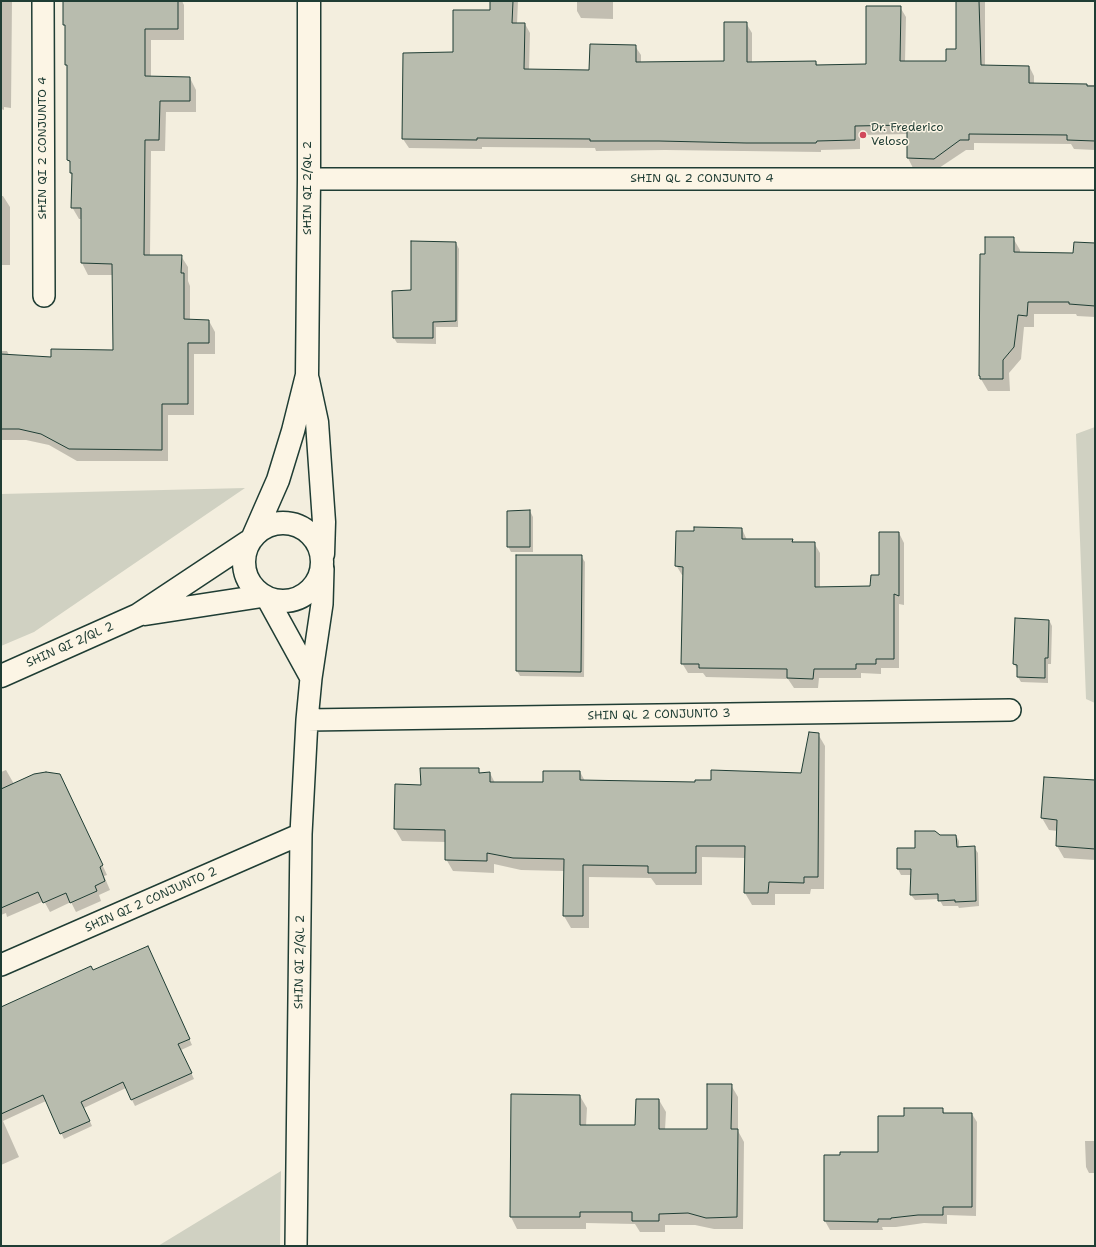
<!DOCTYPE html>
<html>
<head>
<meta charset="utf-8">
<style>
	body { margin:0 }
	#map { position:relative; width:1096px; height:1247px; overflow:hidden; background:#f3eede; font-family:"Shantell Sans",sans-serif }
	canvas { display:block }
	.frame { position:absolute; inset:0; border:2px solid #1f3d34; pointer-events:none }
</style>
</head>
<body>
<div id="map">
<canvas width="1096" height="1247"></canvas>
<div class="frame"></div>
</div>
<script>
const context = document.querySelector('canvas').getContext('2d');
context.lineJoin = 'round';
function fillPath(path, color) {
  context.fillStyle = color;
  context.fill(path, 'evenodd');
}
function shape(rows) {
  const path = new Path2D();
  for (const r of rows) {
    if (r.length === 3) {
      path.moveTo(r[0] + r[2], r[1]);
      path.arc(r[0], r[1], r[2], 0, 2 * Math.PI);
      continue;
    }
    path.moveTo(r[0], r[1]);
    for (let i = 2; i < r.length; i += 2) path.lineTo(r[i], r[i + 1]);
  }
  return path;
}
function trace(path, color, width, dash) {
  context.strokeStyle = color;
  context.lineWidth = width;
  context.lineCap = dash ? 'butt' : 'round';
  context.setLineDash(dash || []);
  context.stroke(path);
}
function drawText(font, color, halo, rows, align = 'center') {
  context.font = font + ' "Shantell Sans",sans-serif';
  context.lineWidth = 3;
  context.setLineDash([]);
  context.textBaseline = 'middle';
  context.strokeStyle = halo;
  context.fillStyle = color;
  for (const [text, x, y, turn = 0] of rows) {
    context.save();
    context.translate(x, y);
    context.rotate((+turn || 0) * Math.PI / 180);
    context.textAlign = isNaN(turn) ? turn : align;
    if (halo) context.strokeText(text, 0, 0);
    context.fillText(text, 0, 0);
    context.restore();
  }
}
const green = shape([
	[1095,427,1095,703,1086,699,1076,434],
	[245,488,34,632,1,646,1,494],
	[281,1171,280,1246,158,1246]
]);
const shadow = shape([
	[1,1,12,1,11,108,4,107,4,110,1,109],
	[64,1,182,1,184,5,184,40,151,40,151,77,190,78,196,90,196,112,166,112,165,151,151,151,150,256,181,256,188,267,188,281,190,286,190,320,209,321,215,332,215,354,194,354,194,415,168,415,168,461,77,461,49,445,26,440,1,440,1,351,7,351,9,355,52,358,114,351,113,275,88,275,82,263,82,219,79,219,72,207,72,176,71,173,71,165,68,160,68,67,66,65,66,28,64,24],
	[491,1,518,1,517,24,525,24,530,33,529,70,590,71,635,46,641,55,641,63,725,62,746,23,752,33,752,62,816,62,818,66,867,65,900,7,906,17,905,62,947,62,957,50,957,1,985,1,985,66,1029,66,1034,76,1034,84,1095,85,1095,150,1074,149,1071,144,974,143,974,150,966,150,939,168,913,168,908,158,908,134,860,135,860,149,821,150,821,152,665,150,596,151,595,148,482,147,482,149,409,148,403,139,454,53,491,11],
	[577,1,613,1,613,19,581,18,577,11],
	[1,196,3,196,10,207,10,265,1,265],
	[1013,238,1020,250,1020,253,1074,254,1095,244,1095,317,1077,316,1076,314,1034,314,1034,327,1024,327,1021,359,1009,373,1010,391,988,391,981,379,986,255],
	[456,243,459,249,458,327,436,327,436,344,397,343,394,338],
	[530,511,533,517,533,552,511,552,508,546],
	[742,529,747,540,792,540,794,543,814,543,820,553,820,588,871,587,880,576,899,533,904,543,904,605,899,604,899,668,881,668,881,674,861,673,861,678,819,678,818,688,794,688,788,679,706,677,703,673,688,673,682,663,683,575,682,575,676,565],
	[581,556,585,562,584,677,520,676,517,671],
	[1049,620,1052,626,1051,664,1048,664,1048,683,1021,682,1018,677,1018,670,1014,664],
	[818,734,825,746,824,889,811,889,810,894,775,894,775,905,752,905,745,893,746,858,702,857,702,885,656,885,651,878,589,877,589,928,571,928,564,916,564,871,521,870,494,864,494,873,453,871,446,859,446,842,402,841,395,829,396,785,422,786,478,769,480,774,490,773,495,783,544,783,580,772,585,781,696,783,801,774],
	[6,770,14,784,60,774,65,784,107,875,104,876,110,890,99,895,101,901,76,912,71,902,50,912,44,901,7,917,6,913,1,915,1,772],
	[1095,781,1095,860,1064,858,1057,846,1058,831,1049,830,1042,818],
	[940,836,956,836,959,841,959,848,974,847,978,853,979,906,959,908,958,906,943,906,939,899,915,900,911,895,912,875,901,875,898,869,916,849],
	[151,953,192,1045,181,1050,194,1079,135,1106,126,1088,84,1108,92,1126,64,1139,46,1101,3,1121,19,1157,1,1165,1,1008,93,971],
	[731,1085,738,1097,738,1131,744,1142,743,1229,714,1229,695,1225,665,1225,665,1232,640,1232,635,1224,586,1223,586,1229,517,1229,511,1217,580,1096,587,1108,586,1126,636,1126,659,1100,666,1112,665,1130,708,1130],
	[942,1109,945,1114,972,1114,977,1122,976,1216,947,1215,947,1224,924,1223,896,1227,882,1227,883,1230,830,1230,825,1221,879,1153,905,1117],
	[1085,1141,1095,1141,1095,1173,1089,1173,1086,1167]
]);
const building = shape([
	[63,1,178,1,178,29,145,29,145,76,190,77,190,101,160,101,159,140,145,140,144,255,182,255,181,273,184,273,184,319,209,320,209,343,188,343,188,404,162,404,162,450,69,449,41,434,19,429,1,429,1,354,51,357,51,349,113,350,112,264,81,263,81,208,71,208,72,173,70,173,70,161,67,160,67,65,65,65,65,25,63,25,63,1],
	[490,1,513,1,512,23,525,23,524,69,589,70,590,44,636,45,636,62,724,61,724,22,747,22,747,62,816,61,816,65,866,64,866,6,901,6,900,61,946,61,946,49,956,49,956,1,979,1,981,65,1029,66,1029,83,1087,84,1087,86,1095,86,1095,141,1067,140,1067,135,969,134,969,140,960,140,934,159,907,158,907,125,855,126,855,140,817,141,816,143,746,143,659,141,590,141,590,139,477,138,477,140,402,139,403,53,453,52,453,10,490,10,490,1],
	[985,237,1014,237,1014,252,1073,253,1074,242,1095,243,1095,306,1069,304,1069,302,1028,302,1027,316,1018,315,1014,347,1003,360,1003,379,980,379,980,376,979,376,980,254,985,254,985,237],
	[411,241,456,242,456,321,433,322,433,338,393,338,392,291,411,290,411,241],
	[530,510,530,547,507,547,507,511,530,510],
	[694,527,742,528,742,539,793,539,792,542,815,542,815,587,870,586,871,575,879,575,879,532,899,532,899,596,894,594,894,659,876,659,876,664,856,664,856,669,814,669,813,679,787,678,787,669,699,668,699,664,681,664,683,567,675,566,676,531,694,531,694,527],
	[516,555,582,555,581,672,516,671,516,555],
	[1015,618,1049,620,1048,658,1045,658,1045,678,1017,677,1017,665,1013,664,1015,618],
	[809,732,819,733,818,877,804,877,804,883,769,882,768,893,744,893,745,846,696,846,696,873,648,873,648,866,583,865,583,916,563,916,564,859,513,858,487,853,487,861,445,860,445,830,394,829,395,784,421,785,420,768,479,768,479,773,490,772,490,782,543,782,543,771,580,771,580,780,695,782,695,780,711,780,711,770,801,773,809,732],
	[46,772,60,774,103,865,100,867,105,881,95,886,97,891,70,903,66,893,43,903,38,892,1,908,1,789,34,774,46,772],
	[1044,777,1095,780,1095,849,1056,846,1057,820,1041,818,1044,777],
	[915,831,935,831,940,835,956,835,957,847,975,846,976,901,955,902,955,900,938,901,938,894,910,895,911,869,897,869,897,848,915,848,915,831],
	[148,946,190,1039,178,1044,192,1073,131,1100,123,1082,81,1102,90,1121,60,1134,43,1095,1,1114,1,1007,91,966,93,970,148,946],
	[707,1084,732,1084,731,1129,738,1129,737,1217,706,1218,688,1213,659,1214,659,1221,632,1221,632,1212,580,1212,580,1217,510,1217,511,1094,580,1095,580,1125,635,1125,636,1099,659,1099,659,1129,707,1129,707,1084],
	[904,1108,943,1108,943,1113,972,1113,972,1207,943,1207,943,1215,918,1215,891,1218,891,1219,878,1219,878,1222,824,1221,824,1155,840,1155,840,1152,878,1152,878,1116,904,1116,904,1108]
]);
const street = shape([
	[43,1,44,296],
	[309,179,1095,179],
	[267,598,311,678],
	[307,720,1010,710],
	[1,965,301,834],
	[296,1246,301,834,307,720,311,678,322,604,323,569]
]);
const secondary = shape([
	[308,380,317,422,324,522,323,554],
	[283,562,39],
	[253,537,278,480,293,431,307,375,309,179,309,1],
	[145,614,262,596],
	[1,676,138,615,248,542]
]);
const markers = [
	[863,135,4,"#d1495b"]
];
const poiNames = [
	["Dr. Frederico",871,128],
	["Veloso",871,142]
];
const streetNames = [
	["SHIN QI 2 CONJUNTO 4",43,148,-90],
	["SHIN QL 2 CONJUNTO 4",702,179],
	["SHIN QI 2/QL 2",308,188,-90],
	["SHIN QI 2/QL 2",70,645,-24],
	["SHIN QL 2 CONJUNTO 3",659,715,-1],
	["SHIN QI 2 CONJUNTO 2",151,900,-24],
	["SHIN QI 2/QL 2",300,962,-89]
];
fillPath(green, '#d0d1c2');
fillPath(shadow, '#0003');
fillPath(building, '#b8bcae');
trace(building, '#1f3d34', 1);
trace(street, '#1f3d34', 24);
trace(secondary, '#1f3d34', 25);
trace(street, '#fcf5e5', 21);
trace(secondary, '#fcf5e5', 22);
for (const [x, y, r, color] of markers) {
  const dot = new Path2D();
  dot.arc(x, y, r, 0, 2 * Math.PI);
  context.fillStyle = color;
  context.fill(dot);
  trace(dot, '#fcf5e5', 1.5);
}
drawText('12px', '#1f3d34', '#fcf5e5', poiNames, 'left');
drawText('12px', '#1f3d34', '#fcf5e5', streetNames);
</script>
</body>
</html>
